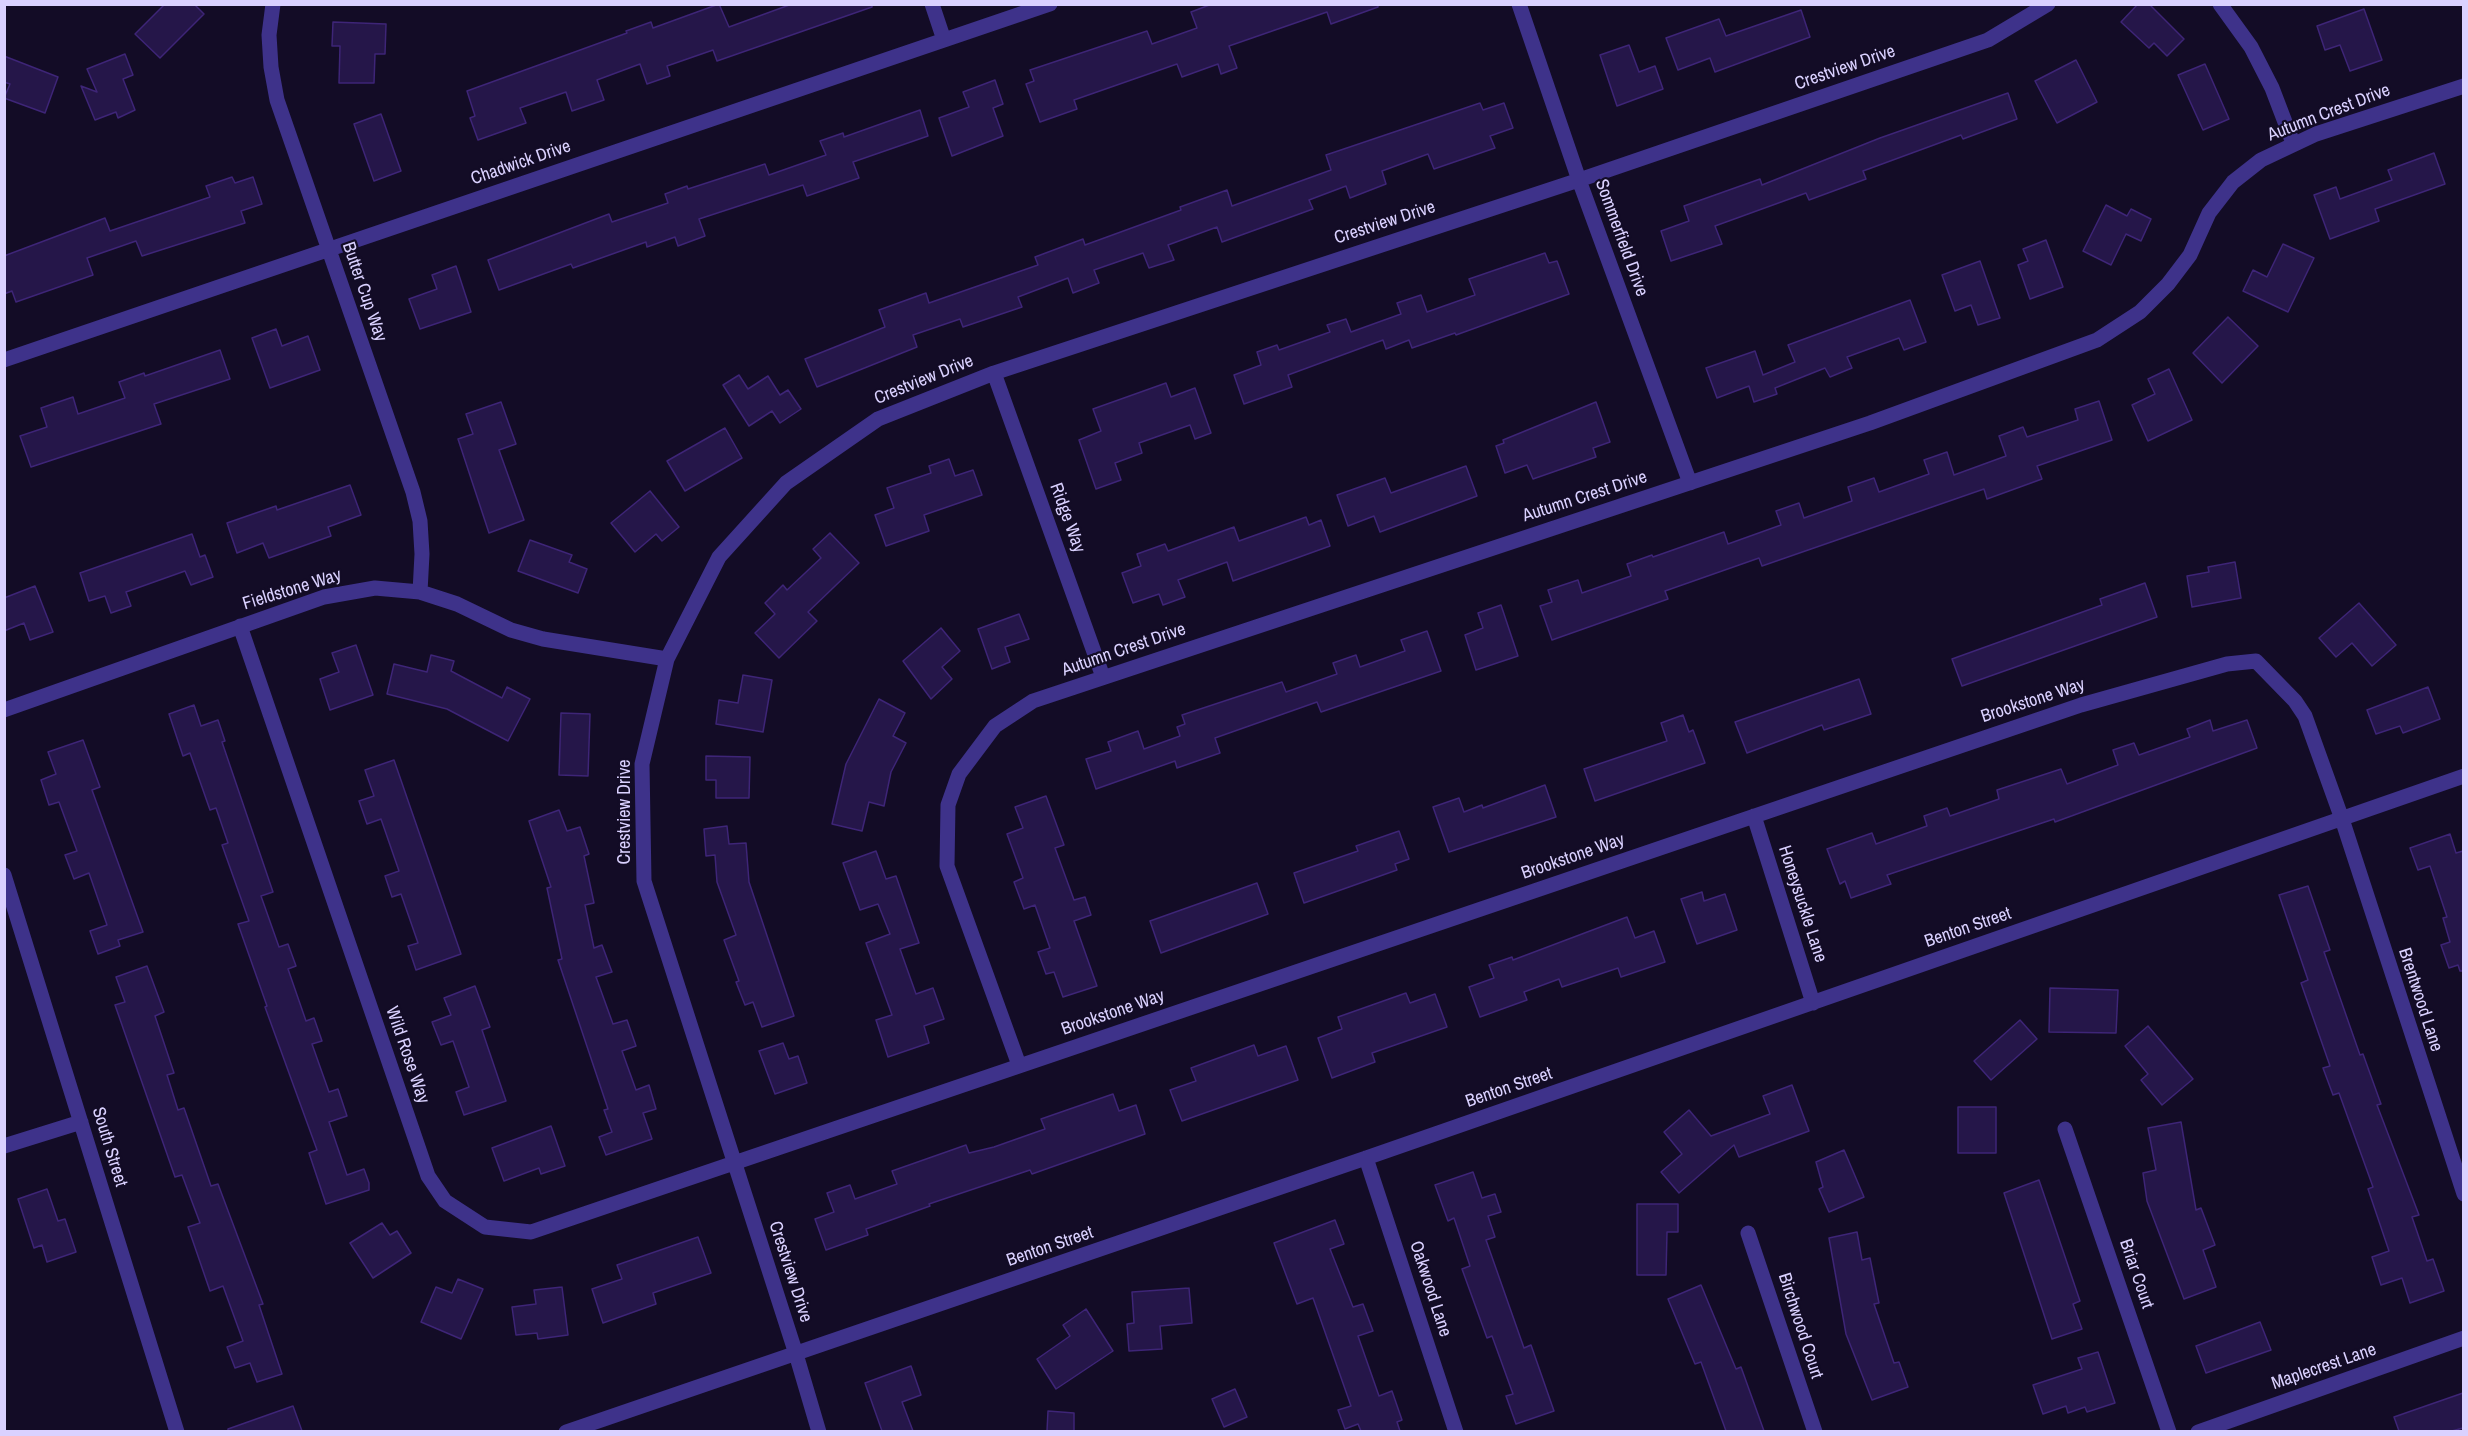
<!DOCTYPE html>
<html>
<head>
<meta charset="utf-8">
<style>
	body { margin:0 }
	#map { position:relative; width:2468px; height:1436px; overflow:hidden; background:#130c26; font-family:"Archivo Narrow",sans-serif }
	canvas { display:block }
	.frame { position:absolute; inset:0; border:6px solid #dad1ff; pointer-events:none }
</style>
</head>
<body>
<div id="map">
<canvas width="2468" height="1436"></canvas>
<div class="frame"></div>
</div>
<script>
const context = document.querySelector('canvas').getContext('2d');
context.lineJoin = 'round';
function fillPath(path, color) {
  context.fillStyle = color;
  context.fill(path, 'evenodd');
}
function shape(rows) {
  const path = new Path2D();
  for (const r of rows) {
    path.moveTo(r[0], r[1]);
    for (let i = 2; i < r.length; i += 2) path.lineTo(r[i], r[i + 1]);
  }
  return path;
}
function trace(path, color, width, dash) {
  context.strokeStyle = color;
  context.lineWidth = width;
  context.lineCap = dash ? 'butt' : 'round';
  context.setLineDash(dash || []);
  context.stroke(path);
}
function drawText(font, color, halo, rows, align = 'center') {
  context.font = font + ' "Archivo Narrow",sans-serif';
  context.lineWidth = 4.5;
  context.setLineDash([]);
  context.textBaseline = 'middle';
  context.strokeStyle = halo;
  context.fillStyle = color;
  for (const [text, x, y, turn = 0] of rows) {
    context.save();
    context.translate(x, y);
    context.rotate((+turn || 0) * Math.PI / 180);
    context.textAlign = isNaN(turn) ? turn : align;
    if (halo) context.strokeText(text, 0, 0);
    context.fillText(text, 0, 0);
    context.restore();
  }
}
const building = shape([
	[165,4,194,4,204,14,160,58,135,34,165,4],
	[719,4,729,27,792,4,872,4,872,7,717,61,713,50,667,66,670,76,647,84,640,64,597,80,604,100,572,111,566,92,520,108,526,123,478,140,470,118,475,116,467,91,627,33,626,31,651,22,653,28,719,4],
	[1212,4,1378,4,1378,7,1331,24,1327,12,1229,46,1237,68,1221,74,1218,64,1182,77,1177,64,1074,100,1077,109,1040,122,1026,84,1034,81,1030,70,1147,31,1152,44,1197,28,1191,12,1212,4],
	[2138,4,2149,4,2184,39,2167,56,2154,43,2149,48,2121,22,2138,4],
	[2364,9,2382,60,2350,71,2340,45,2325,50,2317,26,2364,9],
	[1801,10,1810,37,1715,72,1710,58,1678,70,1666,38,1719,19,1726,36,1801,10],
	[333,22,386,24,385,54,375,54,374,83,339,83,340,46,332,46,333,22],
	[1629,45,1639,72,1655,66,1663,89,1617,106,1600,55,1629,45],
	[125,54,133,75,123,79,135,110,118,118,116,112,95,120,81,86,97,92,87,69,125,54],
	[4,56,58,77,45,113,4,98,10,84,4,82,4,56],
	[2076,60,2097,102,2057,123,2035,81,2076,60],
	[2205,64,2229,119,2203,130,2178,75,2205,64],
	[995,80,1003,104,993,108,1003,136,952,156,939,118,969,107,963,92,995,80],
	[2008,93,2017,119,1963,139,1961,135,1863,171,1866,179,1809,200,1806,193,1715,226,1722,244,1671,261,1661,231,1689,221,1684,206,1760,179,1762,185,1880,138,2008,93],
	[1480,103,1483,110,1504,103,1513,128,1490,136,1495,148,1434,169,1428,154,1382,171,1386,184,1350,198,1346,186,1309,200,1313,209,1222,242,1217,227,1168,245,1174,260,1149,268,1143,253,1094,270,1099,283,1073,293,1068,278,1018,297,1022,307,963,327,960,319,913,335,917,347,817,387,805,359,885,327,879,310,926,293,929,303,1038,265,1035,257,1083,239,1085,245,1181,210,1180,207,1227,190,1232,206,1331,170,1326,155,1480,103],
	[920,110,928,136,853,162,859,178,807,196,803,185,699,219,705,236,678,246,675,237,647,247,646,242,573,268,571,264,499,290,488,260,609,214,612,222,668,203,665,194,687,186,688,189,765,164,769,175,826,155,820,141,843,133,844,137,920,110],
	[381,114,401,171,374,181,354,124,381,114],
	[2434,153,2445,184,2375,209,2379,221,2330,239,2314,195,2336,187,2340,199,2392,180,2388,170,2434,153],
	[232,177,235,183,253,177,262,204,241,211,245,223,142,256,136,241,87,258,93,275,16,302,12,291,4,294,4,256,105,218,110,231,210,197,206,186,232,177],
	[2106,205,2127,216,2131,209,2151,219,2141,241,2126,234,2111,265,2083,251,2106,205],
	[2046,240,2063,287,2030,299,2018,265,2028,261,2023,249,2046,240],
	[2283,244,2314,258,2288,312,2243,291,2253,270,2267,277,2283,244],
	[1545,253,1549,263,1557,261,1569,294,1456,335,1455,333,1412,348,1409,340,1386,349,1383,340,1288,375,1292,387,1244,404,1234,375,1261,365,1257,352,1277,345,1279,350,1330,332,1327,325,1346,319,1351,332,1401,314,1397,303,1421,295,1427,312,1475,295,1469,279,1545,253],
	[1980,261,2000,318,1978,325,1971,305,1955,311,1942,275,1980,261],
	[456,266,471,312,420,329,409,299,437,289,432,275,456,266],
	[1910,300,1926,342,1904,350,1899,338,1847,357,1852,368,1830,377,1825,368,1775,388,1777,394,1754,402,1749,386,1717,398,1706,368,1755,351,1763,375,1795,362,1788,345,1910,300],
	[2228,317,2258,346,2222,383,2193,353,2228,317],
	[276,329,282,346,308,336,320,370,270,388,252,338,276,329],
	[220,350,230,379,154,404,161,424,31,467,20,436,47,427,41,408,73,397,78,414,125,398,119,382,144,373,145,376,220,350],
	[2169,369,2192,420,2148,441,2132,405,2155,394,2148,379,2169,369],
	[739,375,748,389,768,376,780,395,788,390,801,409,780,423,772,411,749,426,723,385,739,375],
	[1166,383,1171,397,1195,388,1211,433,1195,439,1190,425,1139,443,1142,453,1115,463,1121,480,1096,489,1079,440,1101,431,1093,409,1166,383],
	[2099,401,2112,440,2037,466,2042,479,1987,499,1984,489,1762,566,1759,558,1665,591,1668,599,1552,640,1540,606,1552,602,1548,590,1578,580,1582,593,1631,576,1627,564,1652,555,1653,557,1724,532,1728,544,1781,525,1776,511,1799,503,1804,518,1852,501,1848,487,1874,478,1879,492,1929,474,1924,460,1947,452,1954,475,2006,456,1999,436,2023,427,2027,437,2078,420,2075,409,2099,401],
	[501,402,516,444,499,450,524,520,489,533,458,439,473,434,466,414,501,402],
	[1596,402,1610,442,1593,448,1596,457,1533,479,1527,465,1505,473,1496,446,1504,443,1503,440,1596,402],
	[725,428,742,458,685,491,667,461,725,428],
	[949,459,955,476,973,470,982,495,924,515,929,531,886,546,875,515,894,508,887,488,931,473,929,466,949,459],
	[1466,466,1477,496,1380,532,1374,516,1348,526,1337,495,1385,478,1391,493,1466,466],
	[350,485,361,515,328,527,331,536,269,558,263,543,237,553,227,523,276,506,277,510,350,485],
	[650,491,679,527,662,541,656,534,635,552,611,523,650,491],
	[1306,517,1309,525,1321,520,1330,546,1233,581,1227,562,1178,580,1185,597,1163,605,1159,594,1133,603,1122,573,1141,566,1137,554,1165,544,1168,551,1234,527,1239,541,1306,517],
	[830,533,859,563,808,612,817,621,779,658,755,633,775,614,765,603,783,585,787,590,821,558,813,549,830,533],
	[192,534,200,557,205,555,213,577,191,585,185,571,126,592,131,606,111,613,105,596,89,601,80,573,192,534],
	[530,540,572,555,569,562,587,569,578,593,518,571,530,540],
	[2235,562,2241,598,2192,607,2187,576,2209,572,2208,567,2235,562],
	[2145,583,2157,617,1962,686,1952,659,2102,605,2100,599,2145,583],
	[35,586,53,632,30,640,24,623,4,631,4,598,35,586],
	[2359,603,2396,645,2372,666,2352,643,2336,657,2319,638,2359,603],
	[1501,605,1518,656,1476,670,1465,635,1483,628,1478,613,1501,605],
	[1019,614,1029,639,1005,647,1010,662,992,669,978,629,1019,614],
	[941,628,960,651,942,667,952,679,931,699,903,661,941,628],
	[1427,631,1441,671,1321,712,1317,702,1215,738,1220,753,1177,768,1175,761,1096,789,1086,759,1111,751,1108,742,1138,731,1144,749,1180,736,1177,727,1185,724,1182,715,1282,682,1286,692,1337,674,1333,663,1356,655,1360,667,1405,651,1401,640,1427,631],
	[356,645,373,695,330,710,320,679,339,672,332,653,356,645],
	[431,655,454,661,451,671,502,698,507,687,530,699,508,741,447,709,387,694,394,664,427,672,431,655],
	[743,675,772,680,763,732,716,724,719,700,738,703,743,675],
	[1859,679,1871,714,1824,730,1822,725,1747,753,1735,722,1859,679],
	[2428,687,2440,719,2403,733,2400,726,2376,734,2367,710,2428,687],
	[879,699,905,713,893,736,906,743,891,772,884,806,869,802,862,831,832,824,846,764,879,699],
	[194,705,201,726,218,720,225,741,222,742,273,892,261,896,279,947,288,944,296,966,288,969,306,1021,314,1018,322,1041,312,1044,329,1092,338,1089,347,1116,329,1122,347,1175,364,1169,369,1183,369,1190,326,1204,309,1153,317,1150,265,1007,267,1006,238,924,249,921,222,845,228,843,216,808,210,810,190,753,183,756,169,714,194,705],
	[561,713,590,714,588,776,559,775,561,713],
	[1683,715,1689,732,1693,730,1705,763,1595,801,1584,769,1667,741,1661,723,1683,715],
	[2210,720,2213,731,2247,720,2257,748,2055,822,2054,819,1887,875,1891,884,1851,898,1845,881,1840,884,1827,849,1872,833,1876,844,1927,826,1924,816,1947,808,1950,816,1999,799,1997,790,2061,769,2067,784,2118,765,2113,750,2134,743,2139,755,2190,737,2187,729,2210,720],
	[83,740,100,787,92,790,143,932,118,940,120,946,98,954,90,931,107,925,89,873,74,879,65,855,77,851,59,802,49,805,41,780,56,774,48,752,83,740],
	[706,756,750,757,749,798,716,798,716,780,706,780,706,756],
	[394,760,461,954,416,970,408,946,418,943,401,894,392,897,385,876,399,871,381,819,367,824,359,801,374,796,365,770,394,760],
	[1545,785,1556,817,1449,852,1433,807,1459,798,1464,812,1482,805,1483,808,1545,785],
	[1046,796,1064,845,1055,848,1074,900,1085,897,1091,915,1074,921,1097,986,1063,997,1054,972,1046,974,1038,952,1050,948,1035,905,1024,909,1014,882,1023,878,1007,834,1023,828,1015,807,1046,796],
	[559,810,567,831,580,827,589,854,584,856,594,903,585,905,594,948,602,945,612,972,596,977,613,1024,627,1020,636,1046,622,1051,636,1090,649,1085,656,1109,643,1113,652,1139,606,1155,599,1137,612,1132,604,1110,608,1109,558,960,562,959,547,888,551,887,529,821,559,810],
	[727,826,729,844,746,843,749,882,794,1016,762,1027,753,1002,745,1005,736,982,739,981,724,940,736,935,717,882,715,855,706,856,704,829,727,826],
	[1399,831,1409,859,1395,864,1397,870,1304,903,1294,873,1358,851,1356,846,1399,831],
	[2450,834,2456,853,2463,851,2463,971,2460,971,2458,965,2449,968,2441,945,2450,942,2443,918,2447,917,2430,866,2418,870,2410,848,2450,834],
	[876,851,886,879,896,876,919,943,900,949,916,994,933,988,944,1019,924,1026,929,1043,888,1057,876,1020,892,1015,866,943,890,934,878,904,860,910,843,863,876,851],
	[1257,883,1268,914,1161,953,1150,921,1257,883],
	[2308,886,2330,950,2324,952,2360,1055,2363,1054,2381,1104,2377,1105,2419,1215,2412,1217,2427,1261,2433,1259,2444,1291,2410,1303,2402,1278,2381,1285,2372,1257,2389,1251,2368,1189,2373,1187,2339,1093,2333,1095,2323,1068,2330,1066,2301,983,2308,980,2279,895,2308,886],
	[1702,892,1704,901,1725,894,1737,930,1697,944,1681,899,1702,892],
	[1627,917,1635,938,1654,931,1665,962,1621,977,1618,968,1562,987,1559,979,1524,992,1527,1000,1480,1017,1469,987,1494,978,1489,965,1512,957,1513,960,1627,917],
	[147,966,164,1012,155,1016,174,1073,167,1075,178,1110,184,1108,211,1186,218,1184,263,1304,259,1305,282,1374,257,1382,250,1363,235,1368,227,1347,243,1341,223,1286,210,1291,188,1227,200,1223,182,1175,175,1177,115,1005,125,1002,116,977,147,966],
	[475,986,490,1027,482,1030,506,1101,464,1115,456,1092,469,1087,453,1041,441,1045,432,1022,451,1015,444,998,475,986],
	[2050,988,2118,990,2116,1033,2049,1032,2050,988],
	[1406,993,1410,1003,1435,994,1447,1027,1372,1053,1375,1062,1332,1078,1318,1038,1342,1029,1338,1017,1406,993],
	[2020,1020,2037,1039,1991,1080,1974,1061,2020,1020],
	[2148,1026,2193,1079,2162,1105,2141,1080,2148,1074,2125,1046,2148,1026],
	[783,1043,789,1059,798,1056,807,1083,775,1094,759,1051,783,1043],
	[1254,1045,1258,1056,1286,1046,1298,1080,1182,1121,1170,1090,1196,1081,1191,1068,1254,1045],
	[1792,1085,1809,1131,1739,1157,1734,1145,1679,1193,1661,1172,1682,1154,1664,1132,1689,1110,1711,1136,1770,1114,1763,1096,1792,1085],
	[1113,1094,1119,1111,1136,1105,1145,1134,1032,1174,1030,1170,929,1204,930,1206,866,1229,868,1235,826,1250,815,1219,834,1212,827,1193,850,1185,855,1199,897,1184,892,1171,966,1145,969,1153,994,1147,1045,1129,1041,1119,1113,1094],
	[1958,1107,1996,1107,1996,1153,1958,1153,1958,1107],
	[2181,1122,2196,1210,2201,1208,2215,1245,2203,1250,2216,1287,2184,1299,2147,1201,2143,1173,2156,1170,2148,1128,2181,1122],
	[551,1126,565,1166,541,1174,539,1168,504,1181,492,1148,551,1126],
	[1844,1150,1864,1197,1829,1212,1819,1189,1823,1187,1816,1162,1844,1150],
	[1473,1172,1482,1198,1495,1194,1501,1212,1488,1216,1495,1237,1486,1240,1524,1348,1531,1345,1554,1411,1516,1424,1506,1396,1513,1394,1492,1336,1487,1338,1462,1269,1470,1266,1454,1218,1448,1221,1435,1185,1473,1172],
	[2039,1180,2080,1301,2073,1304,2082,1329,2052,1339,2004,1193,2039,1180],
	[47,1189,58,1221,65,1219,76,1252,47,1262,42,1245,34,1248,18,1199,47,1189],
	[1637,1204,1678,1204,1678,1232,1667,1232,1666,1275,1637,1275,1637,1204],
	[1335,1220,1344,1244,1330,1249,1353,1307,1363,1304,1373,1331,1358,1336,1379,1396,1392,1391,1402,1420,1397,1422,1400,1431,1361,1431,1358,1424,1345,1429,1338,1410,1351,1406,1313,1298,1297,1304,1274,1243,1335,1220],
	[382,1223,390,1235,397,1231,411,1253,373,1278,350,1243,382,1223],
	[1857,1232,1862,1260,1870,1258,1879,1303,1874,1304,1894,1363,1899,1362,1908,1387,1872,1400,1846,1334,1829,1238,1857,1232],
	[698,1237,711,1273,653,1293,656,1304,603,1323,592,1289,622,1279,617,1265,698,1237],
	[458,1279,483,1289,461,1339,421,1322,436,1287,452,1293,458,1279],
	[1701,1285,1736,1369,1741,1367,1764,1431,1726,1431,1701,1362,1695,1364,1668,1299,1701,1285],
	[562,1287,568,1335,538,1339,537,1333,516,1335,512,1307,536,1304,534,1290,562,1287],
	[1189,1288,1192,1323,1160,1326,1162,1349,1129,1351,1127,1324,1134,1323,1132,1292,1189,1288],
	[1086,1309,1113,1351,1056,1389,1037,1359,1070,1336,1063,1325,1086,1309],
	[2260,1322,2271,1350,2206,1373,2196,1346,2260,1322],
	[2098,1352,2115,1403,2087,1412,2085,1407,2068,1413,2066,1406,2043,1414,2033,1385,2082,1369,2078,1358,2098,1352],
	[911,1366,921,1395,902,1402,913,1431,882,1431,865,1383,911,1366],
	[1235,1389,1247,1417,1224,1427,1212,1399,1235,1389],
	[2463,1393,2463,1428,2452,1431,2399,1431,2394,1417,2463,1393],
	[293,1406,302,1431,228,1431,228,1429,293,1406],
	[1048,1411,1074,1413,1074,1431,1047,1431,1048,1411]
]);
const minor = shape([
	[273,4,269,35,271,67,277,100,413,492,420,521,422,554,420,592],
	[932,4,944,40],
	[1519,4,1579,180,1690,483],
	[2220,4,2251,47,2272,88,2293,143],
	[4,360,1050,4],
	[994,373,1103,677],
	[240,626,428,1176,445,1201,485,1227,531,1232,2081,705,2227,664,2256,661,2295,701,2305,716,2342,819,2464,1194],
	[4,710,324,597,375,588,420,592,457,604,511,630,543,639,667,659],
	[1754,816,1813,1003],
	[4,875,177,1432],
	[1019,1065,947,866,948,805,959,774,995,726,1033,701,1870,423,2097,340,2140,312,2168,284,2190,255,2209,213,2233,182,2261,160,2316,134,2464,86],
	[2065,1129,2169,1432],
	[4,1146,81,1122],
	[1366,1158,1456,1432],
	[1748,1233,1815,1432],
	[566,1432,1366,1158,2464,776],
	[819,1432,796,1354,644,881,642,764,667,659,719,557,786,483,878,419,994,373,1579,180,1988,40,2048,4],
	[2198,1432,2464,1338]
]);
const streetNames = [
	["Crestview Drive",1845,68,-19],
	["Autumn Crest Drive",2329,113,-21],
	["Chadwick Drive",521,163,-19],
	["Crestview Drive",1385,223,-18],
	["Sommerfield Drive",1621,238,70],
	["Butter Cup Way",364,292,71],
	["Crestview Drive",924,380,-22],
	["Autumn Crest Drive",1585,497,-18],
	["Ridge Way",1067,518,70],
	["Fieldstone Way",292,590,-17],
	["Autumn Crest Drive",1124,650,-19],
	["Brookstone Way",2033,701,-18],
	["Crestview Drive",625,812,-90],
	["Brookstone Way",1573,857,-19],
	["Honeysuckle Lane",1802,904,72],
	["Benton Street",1968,928,-19],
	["Brentwood Lane",2420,1000,72],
	["Brookstone Way",1113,1013,-19],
	["Wild Rose Way",407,1055,71],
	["Benton Street",1509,1088,-19],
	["South Street",109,1147,73],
	["Benton Street",1050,1247,-19],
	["Crestview Drive",790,1272,72],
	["Briar Court",2136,1274,71],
	["Oakwood Lane",1430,1289,72],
	["Birchwood Court",1800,1326,72],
	["Maplecrest Lane",2324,1367,-19]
];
fillPath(building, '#251649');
trace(building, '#3e2577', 1.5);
trace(minor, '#3e328a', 15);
drawText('18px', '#dad1ff', '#130c26', streetNames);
</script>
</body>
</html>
